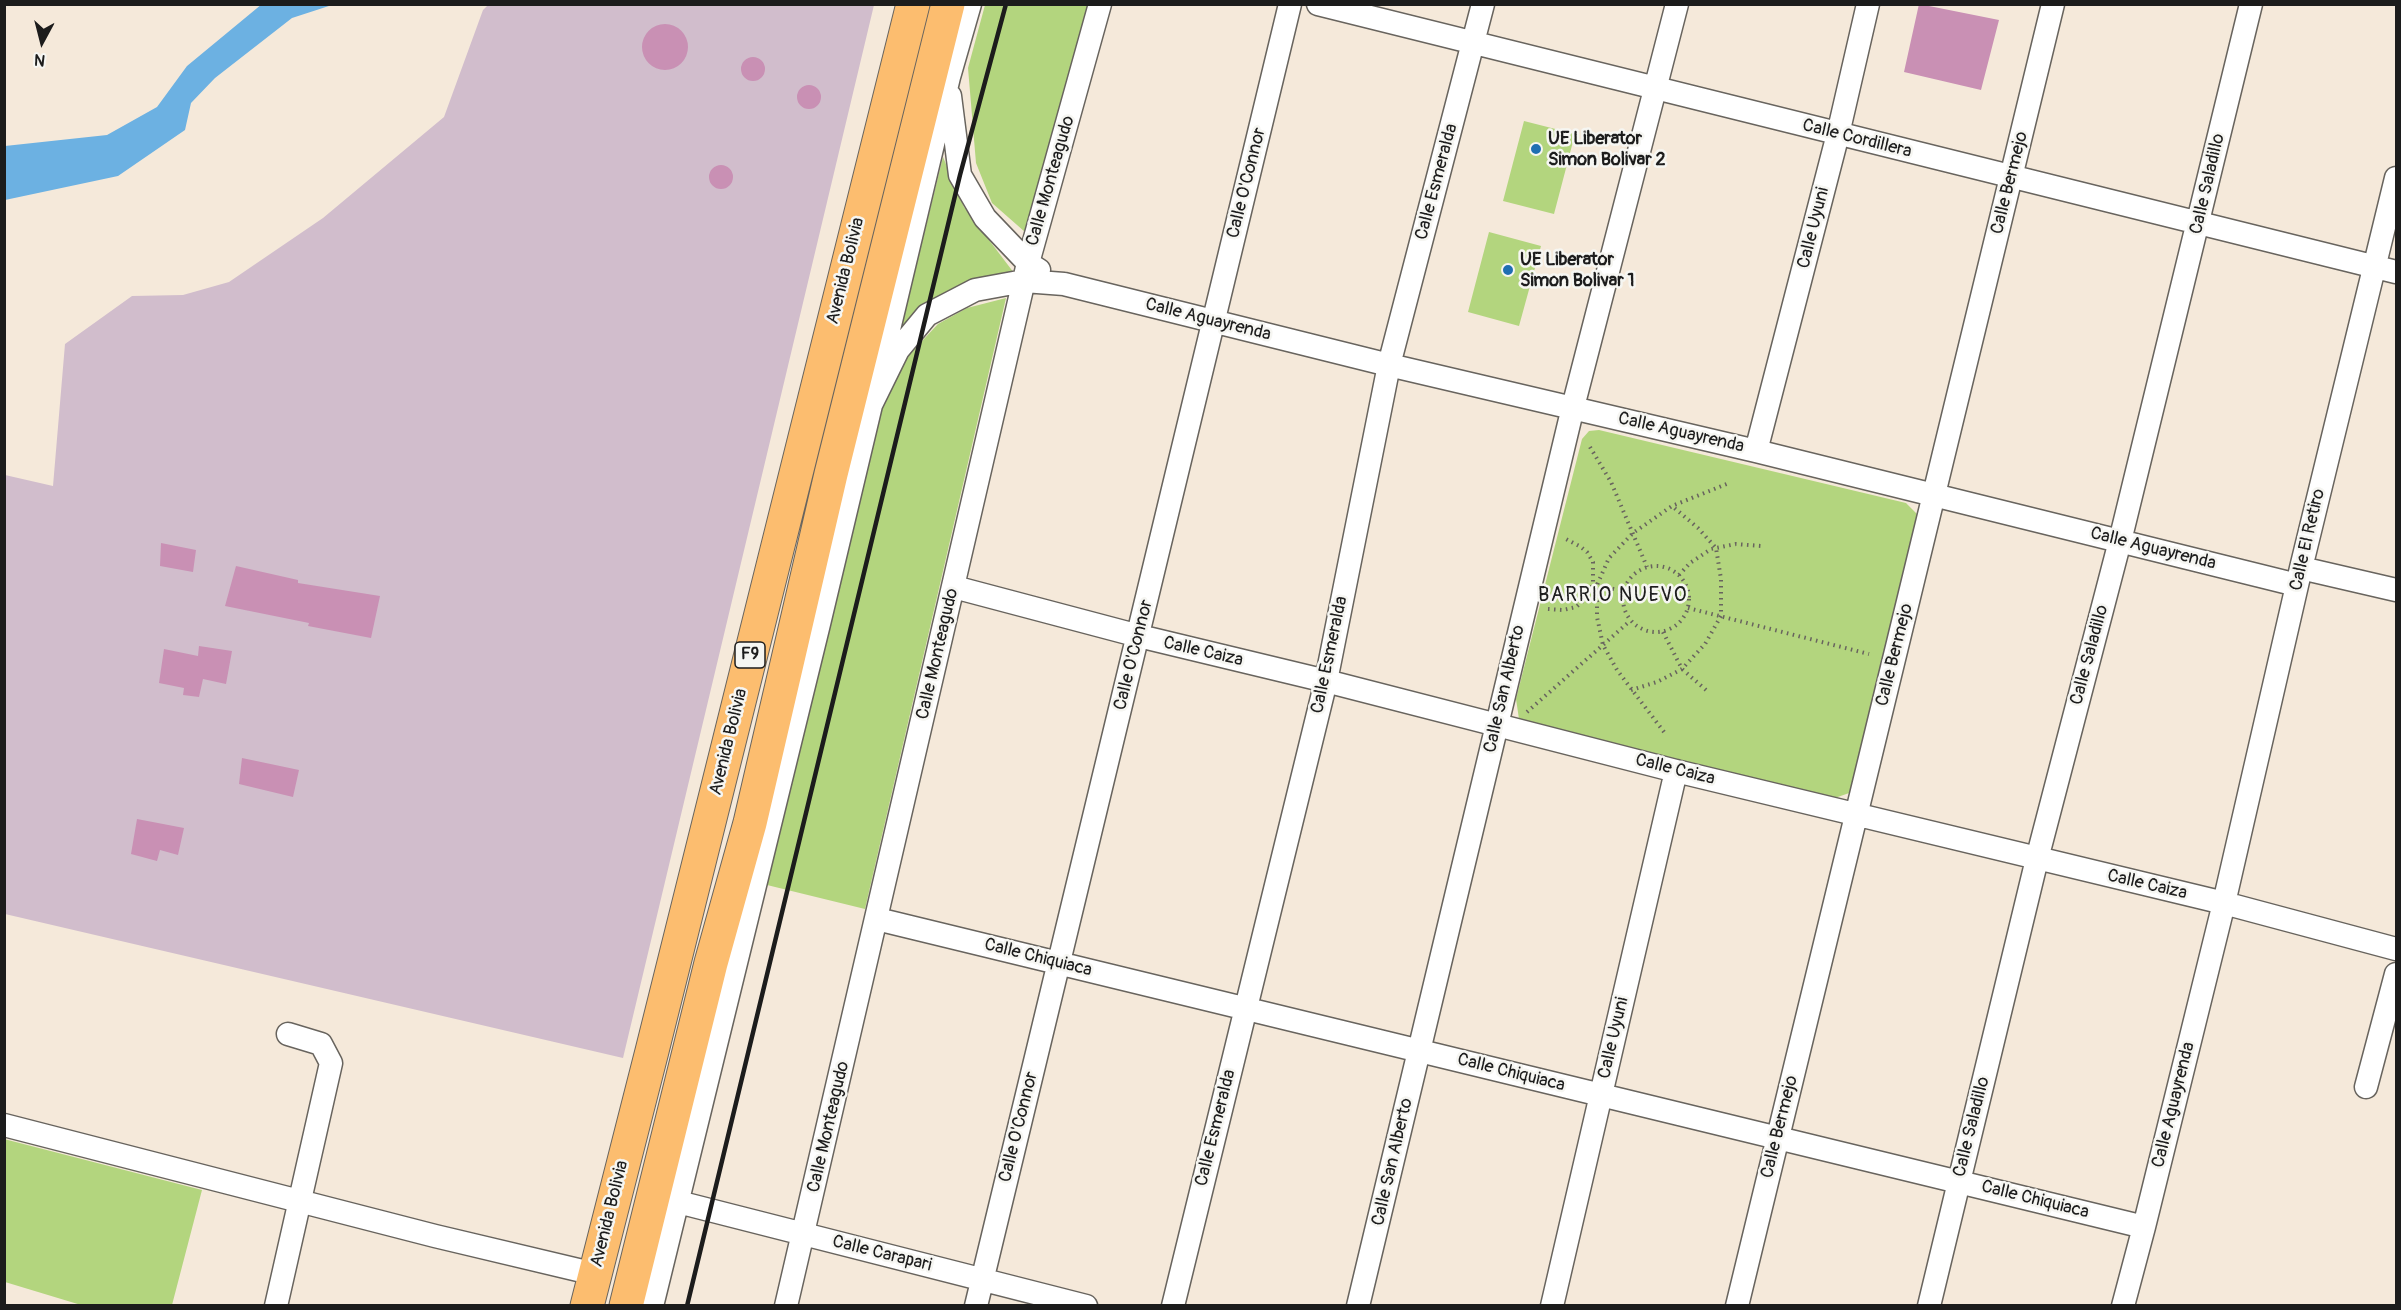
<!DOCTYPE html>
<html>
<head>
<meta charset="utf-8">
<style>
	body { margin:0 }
	#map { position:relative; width:2401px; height:1310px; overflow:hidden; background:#f5e9da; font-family:Pangolin,sans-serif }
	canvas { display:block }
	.frame { position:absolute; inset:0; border:6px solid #1c1c1c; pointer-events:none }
	.north { position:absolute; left:12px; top:12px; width:60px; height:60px; -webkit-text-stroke:4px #f6f6f2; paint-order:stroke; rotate:187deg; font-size:16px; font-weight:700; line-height:24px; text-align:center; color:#1c1c1c }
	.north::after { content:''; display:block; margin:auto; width:21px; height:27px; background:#1c1c1c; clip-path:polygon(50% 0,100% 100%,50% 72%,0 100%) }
</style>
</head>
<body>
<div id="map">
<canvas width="2401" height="1310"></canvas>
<div class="frame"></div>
<div class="north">N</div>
</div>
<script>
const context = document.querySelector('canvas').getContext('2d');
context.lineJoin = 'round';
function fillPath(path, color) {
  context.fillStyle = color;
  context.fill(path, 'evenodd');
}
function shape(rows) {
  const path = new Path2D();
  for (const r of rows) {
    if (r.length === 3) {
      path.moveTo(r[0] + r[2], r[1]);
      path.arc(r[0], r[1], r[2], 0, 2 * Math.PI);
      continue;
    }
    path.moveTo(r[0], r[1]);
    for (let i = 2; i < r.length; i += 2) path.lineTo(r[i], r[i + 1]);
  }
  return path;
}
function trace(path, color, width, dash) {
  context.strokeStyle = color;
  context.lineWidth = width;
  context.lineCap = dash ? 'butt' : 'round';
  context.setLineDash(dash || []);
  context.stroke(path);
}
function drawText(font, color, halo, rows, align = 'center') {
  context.font = font + ' Pangolin,sans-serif';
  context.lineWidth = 5;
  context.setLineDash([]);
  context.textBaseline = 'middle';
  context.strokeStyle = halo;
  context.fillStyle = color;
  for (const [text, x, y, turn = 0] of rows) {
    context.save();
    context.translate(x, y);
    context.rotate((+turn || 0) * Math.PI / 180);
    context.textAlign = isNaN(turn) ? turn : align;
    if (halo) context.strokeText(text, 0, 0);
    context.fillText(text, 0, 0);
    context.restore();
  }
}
const industrial = shape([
	[488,5,874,5,623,1058,5,914,5,475,53,486,65,344,132,296,183,295,229,282,323,218,444,117,483,10]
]);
const green = shape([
	[985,5,1088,5,1025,232,992,203,976,163,968,68],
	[1524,121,1575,134,1554,214,1503,201],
	[943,157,964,207,1014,273,967,281,941,297,901,328],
	[1489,232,1541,246,1519,326,1468,312],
	[1006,298,865,909,767,885,881,407,908,356,938,324,967,308],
	[1599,430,1906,503,1917,514,1852,792,1832,799,1519,719,1516,699,1582,439,1589,431],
	[4,1139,202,1190,172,1305,81,1305,5,1282]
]);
const water = shape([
	[262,4,332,5,292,18,215,78,191,103,185,130,118,176,5,200,5,146,107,135,157,107,187,66]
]);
const building = shape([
	[1919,4,1999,20,1981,90,1904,72],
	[665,47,23],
	[753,69,12],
	[809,97,12],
	[721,177,12],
	[161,543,196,550,193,572,160,566],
	[236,566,298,580,298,583,380,596,371,638,308,626,309,623,225,606],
	[199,646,232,651,226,684,203,679,199,697,183,695,184,688,159,683,164,649,198,656],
	[242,758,299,770,293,797,239,784],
	[137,819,184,828,178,855,160,850,157,861,131,854]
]);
const path = shape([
	[1590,447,1611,482,1647,567],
	[1656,599,33],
	[1679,575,1690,563,1711,549,1736,544,1761,546],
	[1595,585,1623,591],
	[1688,608,1869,654],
	[1548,609,1563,610,1576,607,1586,598,1593,584,1593,562,1587,552,1581,547,1566,539],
	[1663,632,1682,669,1706,690],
	[1631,690,1657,682,1682,669,1705,644,1721,616,1721,579,1716,548,1698,528,1672,506],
	[1527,712,1630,621],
	[1664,732,1617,670,1603,645,1597,617,1597,585,1609,558,1633,533,1672,506,1729,483]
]);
const minor = shape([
	[1318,4,2396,272],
	[950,96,960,175,985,218,1028,263,1039,270],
	[870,407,898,350,927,315,975,290,1024,281,1064,284,1389,365,1756,451,2297,585],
	[1756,451,1838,134,1868,4],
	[2301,568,2396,590],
	[954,587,1139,636,1326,681,1676,771,2224,903,2396,949],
	[877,919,2144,1227],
	[2366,1087,2396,974],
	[4,1125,435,1236,595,1274],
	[678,1202,1086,1306],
	[276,1306,331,1063,321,1044,288,1034],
	[652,1306,819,624,949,77,970,4],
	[786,1306,1028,263,1100,4],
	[976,1306,1290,4],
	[1173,1306,1326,681,1389,365,1483,4],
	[1358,1306,1573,407,1677,4],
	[1552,1306,1676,771],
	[1737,1306,2053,4],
	[1929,1306,2037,859,2120,541,2251,4],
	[2123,1306,2144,1227,2224,903,2301,568,2396,178]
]);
const highway = shape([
	[587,1306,652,1051,913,4],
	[626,1306,711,963,750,823,831,474,948,4]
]);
const rail = shape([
	[687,1306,960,175,1006,4]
]);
const markers = [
	[1536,149,6,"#1f6fb2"],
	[1508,270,6,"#1f6fb2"]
];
const shields = [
	[750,655,30]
];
const shieldNames = [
	["F9",750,655]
];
const poiNames = [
	["UE Liberator",1548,139],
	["Simon Bolivar 2",1548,160],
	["UE Liberator",1520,260],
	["Simon Bolivar 1",1520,281]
];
const streetNames = [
	["Calle Cordillera",1857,139,14],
	["Calle Monteagudo",1051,181,-74],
	["Calle Esmeralda",1437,182,-75],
	["Calle O'Connor",1247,183,-76],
	["Calle Bermejo",2010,183,-76],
	["Calle Saladillo",2208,184,-77],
	["Calle Uyuni",1814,228,-76],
	["Avenida Bolivia",846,271,-76],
	["Calle Aguayrenda",1208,320,14],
	["Calle Aguayrenda",1681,433,13],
	["Calle El Retiro",2308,540,-77],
	["Calle Aguayrenda",2153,549,14],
	["Calle Caiza",1203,652,13],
	["Calle Monteagudo",938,654,-77],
	["Calle O'Connor",1134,655,-76],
	["Calle Esmeralda",1330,655,-78],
	["Calle Bermejo",1895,655,-76],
	["Calle Saladillo",2090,655,-75],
	["Calle San Alberto",1505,689,-77],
	["Avenida Bolivia",729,742,-76],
	["Calle Caiza",1675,770,14],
	["Calle Caiza",2147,885,13],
	["Calle Chiquiaca",1038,958,14],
	["Calle Uyuni",1614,1038,-77],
	["Calle Chiquiaca",1511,1073,14],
	["Calle Aguayrenda",2174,1105,-76],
	["Calle Monteagudo",829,1127,-77],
	["Calle O'Connor",1019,1127,-76],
	["Calle Bermejo",1780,1127,-76],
	["Calle Saladillo",1972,1127,-76],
	["Calle Esmeralda",1216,1128,-76],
	["Calle San Alberto",1393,1162,-77],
	["Calle Chiquiaca",2035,1200,14],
	["Avenida Bolivia",610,1214,-76],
	["Calle Carapari",882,1254,14]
];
const neighbourhoodNames = [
	["BARRIO NUEVO",1613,596]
];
fillPath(industrial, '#d1bdcc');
fillPath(green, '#b3d57e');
fillPath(water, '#6cb1e2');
fillPath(building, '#c990b4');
trace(minor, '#68645e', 25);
trace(highway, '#68645e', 35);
trace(path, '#68645e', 4, [1.5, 4.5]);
trace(minor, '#fff', 22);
trace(highway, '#fcbd6f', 33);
trace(rail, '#1c1c1c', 4.5);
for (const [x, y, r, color] of markers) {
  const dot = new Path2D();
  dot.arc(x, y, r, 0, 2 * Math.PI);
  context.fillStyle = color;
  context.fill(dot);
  trace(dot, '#f6f6f2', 2);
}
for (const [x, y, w] of shields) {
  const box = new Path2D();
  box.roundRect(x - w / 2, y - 13, w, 26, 4.5);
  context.fillStyle = '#f6f6f2';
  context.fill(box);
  trace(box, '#1c1c1c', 1.5);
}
drawText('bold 16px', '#1c1c1c', null, shieldNames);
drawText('bold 18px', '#1c1c1c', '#f6f6f2', poiNames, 'left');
drawText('18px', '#1c1c1c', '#f6f6f2', streetNames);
context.letterSpacing = '1.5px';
drawText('20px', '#1c1c1c', '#f6f6f2', neighbourhoodNames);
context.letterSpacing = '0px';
</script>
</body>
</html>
